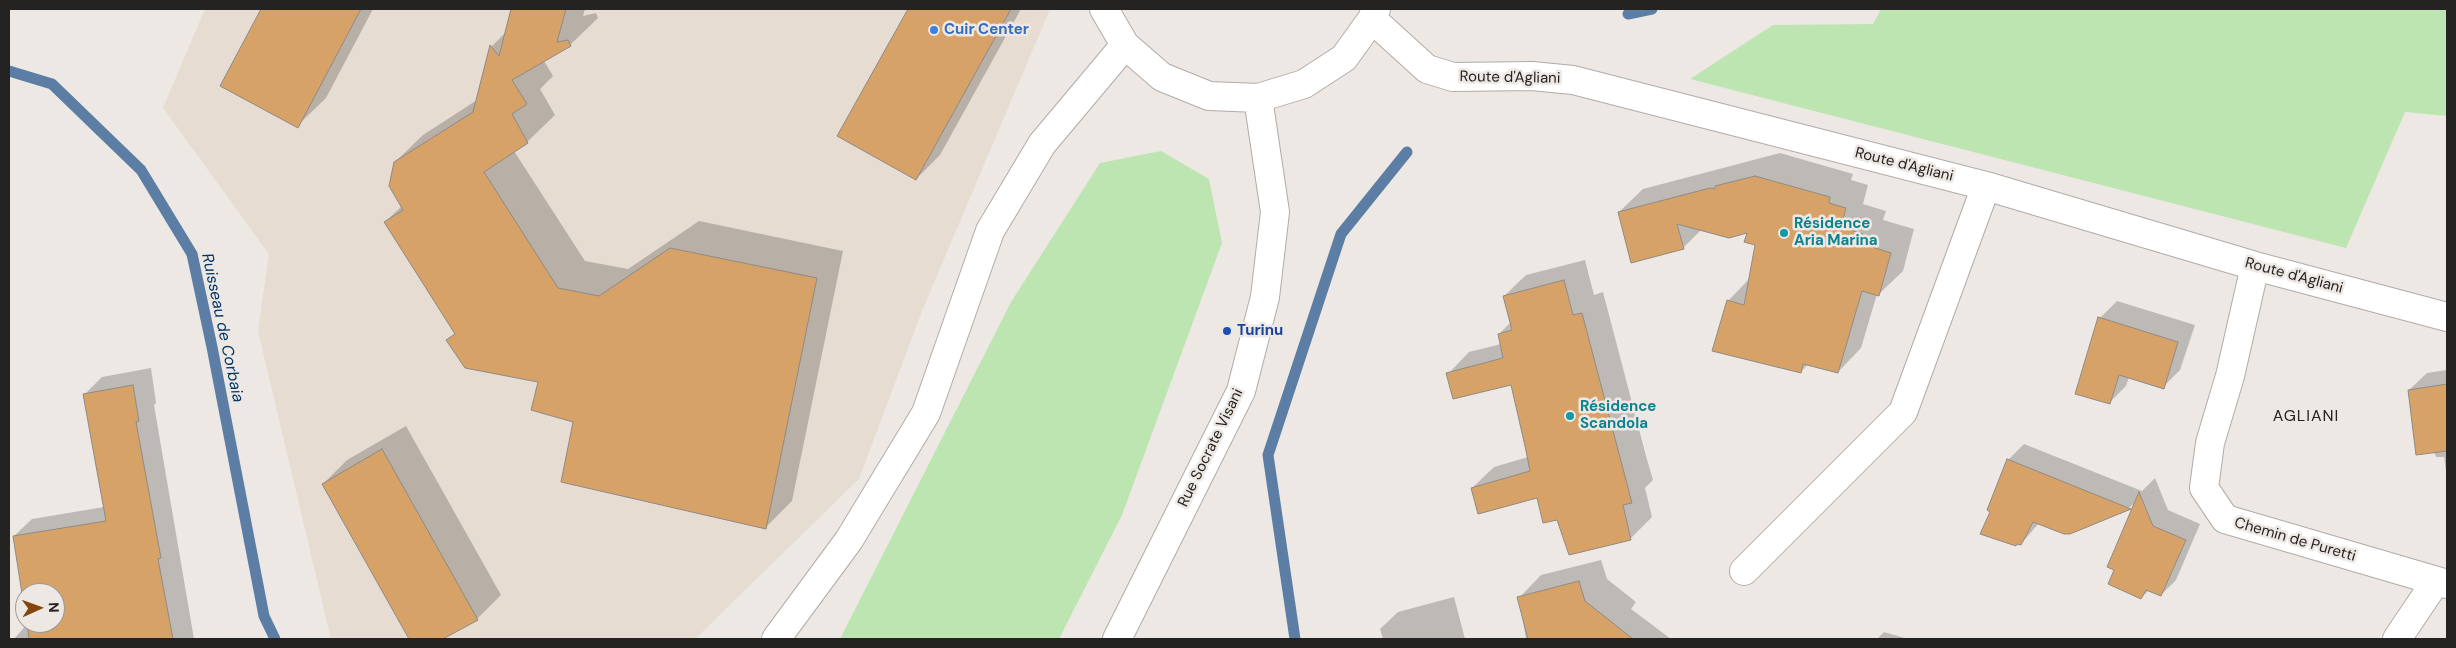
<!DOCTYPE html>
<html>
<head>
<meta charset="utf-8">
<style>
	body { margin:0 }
	#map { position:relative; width:2456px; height:648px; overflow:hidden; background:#ede8e3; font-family:"DM Sans",sans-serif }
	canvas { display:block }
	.frame { position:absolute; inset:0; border:10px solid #252321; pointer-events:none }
	.north { position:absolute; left:15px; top:583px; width:50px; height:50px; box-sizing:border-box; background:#ede8e3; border:1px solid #9d9995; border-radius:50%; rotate:88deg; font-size:14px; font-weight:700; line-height:20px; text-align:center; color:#252321 }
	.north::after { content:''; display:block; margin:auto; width:18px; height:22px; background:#85460b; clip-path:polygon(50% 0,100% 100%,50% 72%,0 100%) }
</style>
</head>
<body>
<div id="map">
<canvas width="2456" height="648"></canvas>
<div class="frame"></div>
<div class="north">N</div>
</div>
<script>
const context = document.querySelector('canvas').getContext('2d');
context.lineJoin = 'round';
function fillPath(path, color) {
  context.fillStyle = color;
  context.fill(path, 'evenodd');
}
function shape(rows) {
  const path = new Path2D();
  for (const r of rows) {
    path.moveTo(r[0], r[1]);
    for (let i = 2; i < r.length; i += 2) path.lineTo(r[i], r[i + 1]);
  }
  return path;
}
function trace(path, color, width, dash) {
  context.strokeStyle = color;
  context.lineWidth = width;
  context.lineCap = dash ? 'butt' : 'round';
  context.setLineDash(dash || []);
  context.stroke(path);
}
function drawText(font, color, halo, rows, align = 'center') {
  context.font = font + ' "DM Sans",sans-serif';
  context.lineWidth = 5;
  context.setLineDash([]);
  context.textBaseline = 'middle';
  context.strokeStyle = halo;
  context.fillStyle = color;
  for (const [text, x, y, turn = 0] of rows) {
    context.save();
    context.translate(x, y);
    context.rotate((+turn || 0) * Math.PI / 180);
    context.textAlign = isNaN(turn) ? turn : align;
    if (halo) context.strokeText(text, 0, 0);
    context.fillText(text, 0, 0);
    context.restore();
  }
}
const built = shape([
	[205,9,1050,9,922,311,859,479,695,639,331,639,258,331,269,254,163,108]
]);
const green = shape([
	[1881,9,2447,9,2447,116,2405,112,2346,248,1690,79,1773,25,1873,24],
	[1161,151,1209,179,1222,243,1122,515,1059,639,840,639,1011,302,1100,163]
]);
const shadow = shape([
	[262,9,373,9,326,98,297,126,221,86],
	[512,9,585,9,583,16,596,13,598,18,570,45,544,61,553,76,540,89,555,115,527,142,514,151,585,261,628,269,699,221,843,251,792,501,765,528,539,381,448,340,455,333,385,222,402,206,395,162,423,135,477,100,492,46,507,31],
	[910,9,1021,9,940,155,916,179,839,136],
	[1780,153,1853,174,1851,180,1868,185,1863,204,1886,211,1883,220,1914,229,1903,271,1879,294,1877,294,1861,348,1838,372,1808,364,1801,372,1728,301,1750,278,1757,244,1749,231,1702,229,1683,248,1619,212,1643,189],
	[1585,260,1594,295,1603,292,1646,456,1653,480,1645,488,1652,517,1631,538,1570,553,1558,519,1538,497,1472,488,1494,467,1528,457,1512,384,1448,374,1469,352,1501,344,1499,334,1511,322,1504,296,1526,275],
	[2117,301,2195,325,2180,370,2163,387,2129,377,2126,386,2109,403,2100,318],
	[151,368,156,403,154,405,194,639,14,639,28,623,55,623,55,593,25,593,25,605,14,536,32,519,104,507,84,395,102,377],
	[2447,370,2447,478,2444,457,2436,457,2409,390,2427,373],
	[406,426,501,595,477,619,440,639,411,639,323,484,347,460],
	[2024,444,2142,491,2155,478,2168,510,2200,524,2176,580,2161,595,2149,590,2141,598,2116,570,2137,501,2130,507,2069,533,2039,523,2021,544,1992,511,2008,460],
	[1601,560,1607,579,1636,602,1631,609,1671,639,1526,639,1519,598,1541,575],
	[1454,597,1465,639,1383,639,1380,629,1398,612],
	[1884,632,1908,639,1877,639]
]);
const stream = shape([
	[1628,14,1652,9],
	[9,71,52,84,141,170,192,254,212,347,264,616,275,639],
	[1295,639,1268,455,1341,234,1407,152]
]);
const building = shape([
	[261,9,361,9,298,128,220,86,261,9],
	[511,9,566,9,557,42,568,40,571,46,512,80,527,104,512,114,528,143,484,172,558,288,599,296,670,248,817,278,766,529,561,482,573,422,531,410,538,382,465,368,446,340,455,334,384,222,403,210,389,186,394,162,473,112,490,45,499,56,511,9],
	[908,9,1011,9,916,180,837,136,908,9],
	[1755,176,1830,197,1829,203,1846,208,1841,227,1863,234,1860,243,1891,253,1879,296,1862,291,1838,373,1803,364,1801,373,1712,351,1727,300,1744,305,1755,245,1744,242,1747,233,1729,238,1677,224,1684,249,1631,263,1618,212,1710,188,1715,189,1715,186,1755,176],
	[1564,280,1573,315,1582,313,1632,503,1623,505,1631,540,1569,555,1557,520,1543,523,1537,498,1478,514,1471,488,1530,471,1525,446,1511,385,1453,399,1446,373,1503,358,1498,334,1512,330,1503,296,1564,280],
	[2098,317,2178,342,2164,389,2119,375,2110,404,2075,394,2098,317],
	[2447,384,2447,451,2416,455,2408,390,2447,384],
	[133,385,139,421,136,422,161,558,158,559,173,639,29,639,27,623,55,623,55,593,25,593,25,613,13,536,106,521,83,394,133,385],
	[382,449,478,620,443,639,409,639,322,484,382,449],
	[2007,459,2131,509,2070,534,2064,534,2033,522,2021,545,2017,544,2016,546,1980,534,1990,512,1987,510,2007,459],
	[2139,492,2153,526,2186,540,2161,596,2146,590,2141,599,2108,584,2114,570,2107,567,2139,492],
	[1579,581,1585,601,1633,639,1528,639,1517,597,1579,581]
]);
const minor = shape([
	[1104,9,1125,45,1162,77,1209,96,1258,98,1304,84,1344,58,1372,19,1376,9],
	[1372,19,1427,69,1453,77,1532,76,1573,80,1986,186,2255,266,2447,317],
	[2255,266,2230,376,2210,443,2204,488,2225,519,2447,584],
	[1744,571,1903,412,1986,186],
	[776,639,849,540,926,413,990,231,1042,144,1125,45],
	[1117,639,1241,391,1265,297,1275,212,1258,98],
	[2397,639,2436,581]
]);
const markers = [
	[934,30,5,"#3f7fe0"],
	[1784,233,5,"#0f9aa8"],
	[1227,331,5,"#1a4fb4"],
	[1570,416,5,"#0f9aa8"]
];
const shopNames = [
	["Cuir Center",944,30]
];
const streetNames = [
	["Route d'Agliani",1510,78,1],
	["Route d'Agliani",1904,165,14],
	["Route d'Agliani",2294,276,15],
	["Rue Socrate Visani",1211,448,-64],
	["Chemin de Puretti",2295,540,16]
];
const cultureNames = [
	["Résidence",1794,224],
	["Aria Marina",1794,241],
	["Résidence",1580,407],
	["Scandola",1580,424]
];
const transitNames = [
	["Turinu",1237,331]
];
const waterNames = [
	["Ruisseau de Corbaia",222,328,78]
];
const neighbourhoodNames = [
	["AGLIANI",2306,417]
];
fillPath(built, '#e7dcd1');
fillPath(green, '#bde5b2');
fillPath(shadow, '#0003');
trace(stream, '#5c7ea5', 11);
fillPath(building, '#d7a268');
trace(building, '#8e8a85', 1);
trace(minor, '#b1aca7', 30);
trace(minor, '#fff', 28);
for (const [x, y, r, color] of markers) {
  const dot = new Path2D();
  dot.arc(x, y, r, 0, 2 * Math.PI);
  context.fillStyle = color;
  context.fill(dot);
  trace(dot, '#ede8e3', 2);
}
drawText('bold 15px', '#366cbe', '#ede8e3', shopNames, 'left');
drawText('15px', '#252321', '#ede8e3', streetNames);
drawText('bold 15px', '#0d838f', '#ede8e3', cultureNames, 'left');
drawText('bold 15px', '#164399', '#ede8e3', transitNames, 'left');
drawText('italic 16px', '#01376a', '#ede8e3', waterNames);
context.letterSpacing = '1px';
drawText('16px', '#252321', '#ede8e3', neighbourhoodNames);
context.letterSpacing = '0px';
</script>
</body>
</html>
